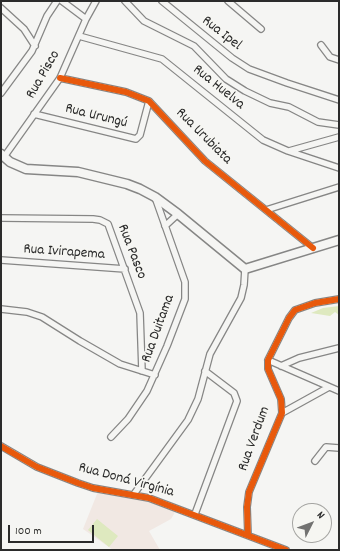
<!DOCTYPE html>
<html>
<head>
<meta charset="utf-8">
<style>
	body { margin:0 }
	#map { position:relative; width:340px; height:551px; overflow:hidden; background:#f5f5f3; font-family:Dekko,sans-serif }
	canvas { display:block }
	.frame { position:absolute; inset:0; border:2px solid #2b2b2b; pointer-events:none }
	.north { position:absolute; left:292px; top:503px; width:40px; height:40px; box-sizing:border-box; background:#f6f6f2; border:1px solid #a5a5a2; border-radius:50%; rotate:48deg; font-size:11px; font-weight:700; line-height:16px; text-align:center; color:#2b2b2b }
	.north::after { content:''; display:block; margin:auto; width:14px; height:18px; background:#727271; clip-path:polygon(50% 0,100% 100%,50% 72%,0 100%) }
	.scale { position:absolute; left:8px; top:525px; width:86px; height:18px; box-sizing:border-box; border:2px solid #2b2b2b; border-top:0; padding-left:5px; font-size:12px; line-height:14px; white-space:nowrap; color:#2b2b2b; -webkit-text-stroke:3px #f6f6f2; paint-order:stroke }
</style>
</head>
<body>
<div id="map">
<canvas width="340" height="551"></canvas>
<div class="frame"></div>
<div class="north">N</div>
<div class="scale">100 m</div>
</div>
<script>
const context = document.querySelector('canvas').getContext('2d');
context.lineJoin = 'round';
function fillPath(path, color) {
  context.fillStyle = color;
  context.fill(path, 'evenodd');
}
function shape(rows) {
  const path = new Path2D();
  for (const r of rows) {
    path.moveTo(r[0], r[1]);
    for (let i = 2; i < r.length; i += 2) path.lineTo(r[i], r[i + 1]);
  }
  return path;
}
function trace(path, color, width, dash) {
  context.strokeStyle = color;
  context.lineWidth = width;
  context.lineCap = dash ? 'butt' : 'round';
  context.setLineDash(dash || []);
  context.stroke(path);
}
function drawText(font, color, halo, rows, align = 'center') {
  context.font = font + ' Dekko,sans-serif';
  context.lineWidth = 3.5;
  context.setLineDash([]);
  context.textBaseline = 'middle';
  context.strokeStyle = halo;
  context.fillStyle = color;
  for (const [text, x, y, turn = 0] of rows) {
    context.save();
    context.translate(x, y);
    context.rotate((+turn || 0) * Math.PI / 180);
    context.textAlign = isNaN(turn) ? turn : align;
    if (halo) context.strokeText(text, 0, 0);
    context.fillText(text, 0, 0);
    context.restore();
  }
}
const built = shape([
	[99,489,146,497,177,509,171,519,149,531,160,550,113,550,83,529]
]);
const green = shape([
	[339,306,339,315,335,312,330,316,311,313,323,308],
	[97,519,118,536,109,547,88,530]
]);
const street = shape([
	[62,1,86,19],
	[125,1,144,21,194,46,226,79,245,91,270,103,289,107,318,122,339,125],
	[162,1,232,58,249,69,287,83,339,100],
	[228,1,261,29],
	[1,8,24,29,35,46],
	[79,36,162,59,263,140,288,151,339,168],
	[321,45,330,57,339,60],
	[60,78,126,92,149,101,205,161,313,248],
	[1,93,32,51,47,16,57,1],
	[34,114,136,139,140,135,149,101],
	[289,151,339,137],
	[4,157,60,78,86,19,96,1],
	[266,210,339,187],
	[1,218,93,219,100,220,108,224,140,313,142,371],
	[165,226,178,214],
	[1,260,125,269],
	[1,309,27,312,42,317,80,341,120,364,155,375],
	[268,360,339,391],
	[281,366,299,358,339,348],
	[282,413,329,387],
	[111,437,128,419,147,391,167,346,185,299,185,282,155,197],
	[1,446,37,467,78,483,93,488,149,498,286,550],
	[315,461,326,447,339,448],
	[134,494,188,420,198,399,210,354,241,298,244,285,245,269],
	[195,514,237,401,234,393,205,371],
	[248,535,247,507,249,492,282,413,281,399,268,369,268,360,289,318,295,310,315,303,339,299]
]);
const secondary = shape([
	[1,154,10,162,26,169,78,172,127,184,140,189,155,197,178,214,245,269,339,240]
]);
const cycleway = shape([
	[60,78,126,92,149,101,205,161,313,248],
	[1,446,37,467,78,483,93,488,149,498,286,550],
	[248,535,247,507,249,492,282,413,281,399,268,369,268,360,289,318,295,310,315,303,339,299]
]);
const streetNames = [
	["Rua Ipel",221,34,38],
	["Rua Pisco",44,75,-60],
	["Rua Huelva",218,88,39],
	["Rua Urungú",96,117,14],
	["Rua Urubiata",203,137,45],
	["Rua Pasco",131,252,69],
	["Rua Ivirapema",64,253,4],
	["Rua Duitama",159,329,-70],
	["Rua Verdum",255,439,-70],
	["Rua Doná Virgínia",126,481,15]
];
fillPath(built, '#f1e8e3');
fillPath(green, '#dee9bf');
trace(street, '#868685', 8);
trace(secondary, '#868685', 11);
trace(street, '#f5f5f3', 5.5);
trace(secondary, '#f5f5f3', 8);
trace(cycleway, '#e8590c', 6);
drawText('15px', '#2b2b2b', '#f6f6f2', streetNames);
</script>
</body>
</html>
